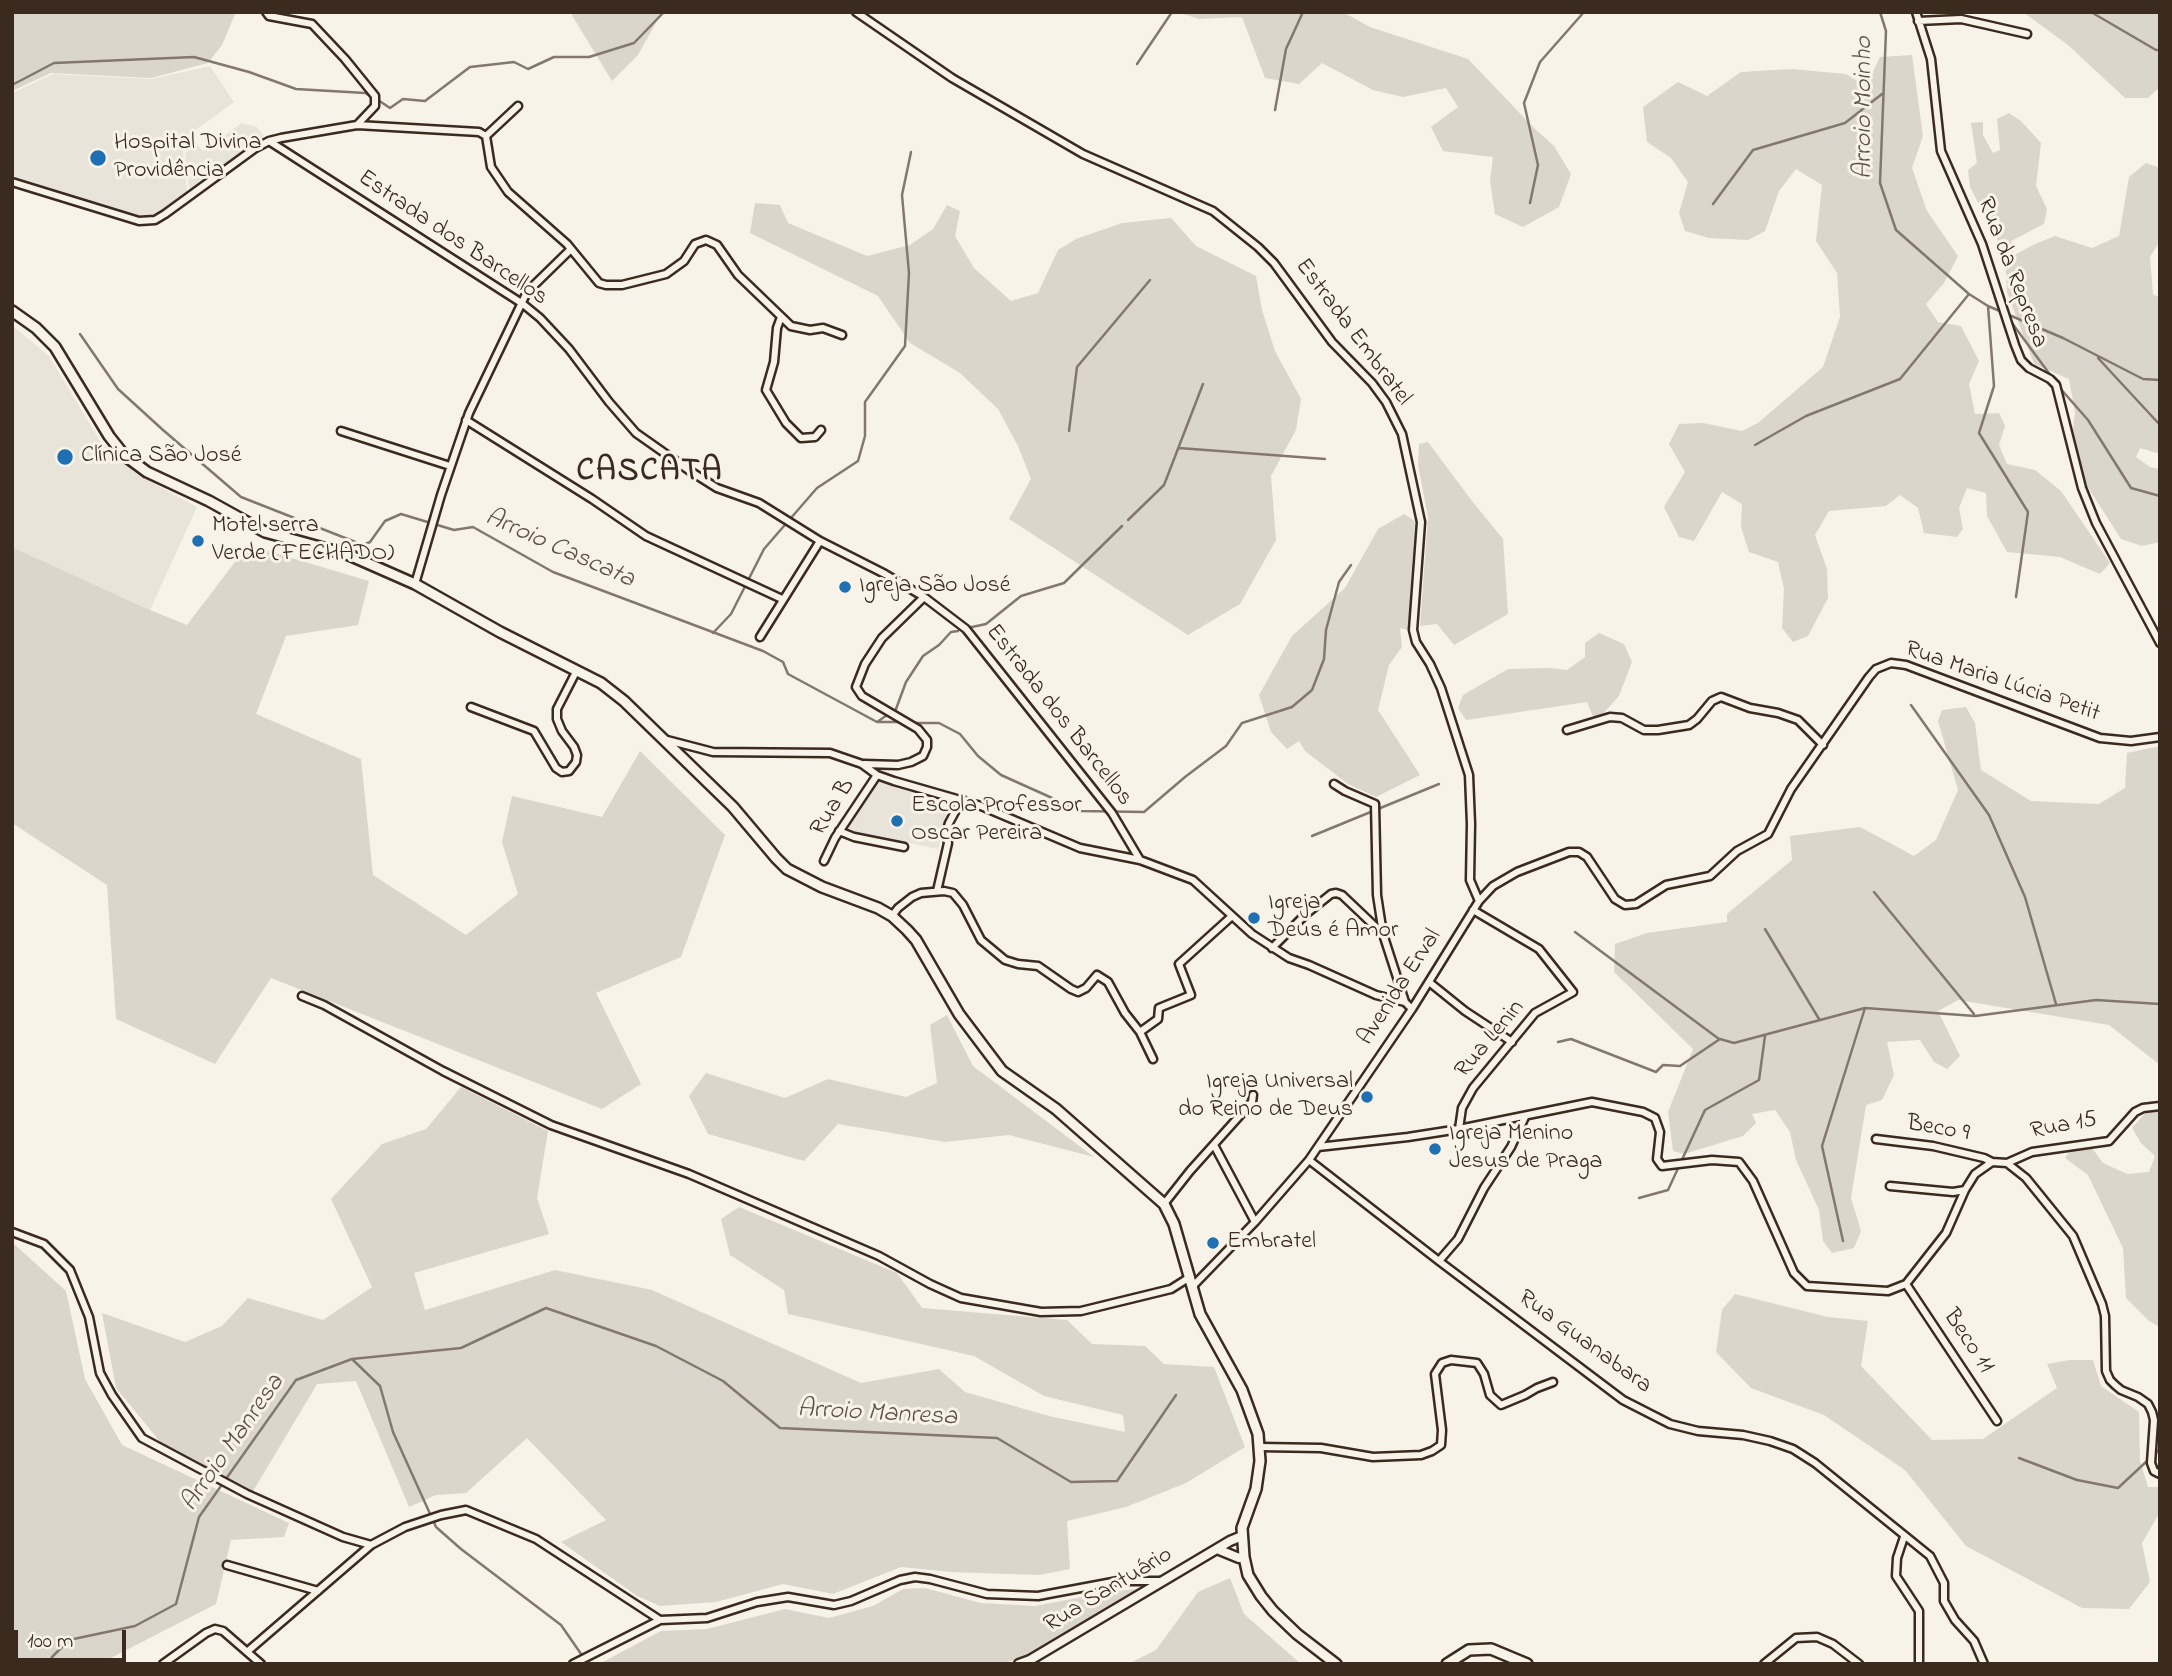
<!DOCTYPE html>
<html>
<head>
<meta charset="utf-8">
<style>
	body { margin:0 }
	#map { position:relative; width:2172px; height:1676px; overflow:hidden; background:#f7f3e8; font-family:"Indie Flower",sans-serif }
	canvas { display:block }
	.frame { position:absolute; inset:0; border:14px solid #3b2a1e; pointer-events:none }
	.scale { position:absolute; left:14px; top:1630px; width:112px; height:32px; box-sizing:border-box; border:4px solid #3b2a1e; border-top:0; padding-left:9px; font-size:21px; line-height:24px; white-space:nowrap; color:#3b2a1e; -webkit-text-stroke:5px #f7f3e8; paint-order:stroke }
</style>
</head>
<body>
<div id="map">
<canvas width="2172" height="1676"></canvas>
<div class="frame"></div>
<div class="scale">100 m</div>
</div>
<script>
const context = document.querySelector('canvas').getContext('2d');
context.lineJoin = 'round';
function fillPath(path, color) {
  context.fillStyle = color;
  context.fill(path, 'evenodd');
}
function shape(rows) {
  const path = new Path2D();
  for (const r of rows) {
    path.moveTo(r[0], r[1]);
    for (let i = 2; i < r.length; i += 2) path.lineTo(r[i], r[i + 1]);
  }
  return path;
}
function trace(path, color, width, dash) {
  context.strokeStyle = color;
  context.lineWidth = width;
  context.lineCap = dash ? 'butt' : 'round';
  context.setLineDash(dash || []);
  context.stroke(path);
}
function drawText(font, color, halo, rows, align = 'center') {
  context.font = font + ' "Indie Flower",sans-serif';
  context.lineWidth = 6;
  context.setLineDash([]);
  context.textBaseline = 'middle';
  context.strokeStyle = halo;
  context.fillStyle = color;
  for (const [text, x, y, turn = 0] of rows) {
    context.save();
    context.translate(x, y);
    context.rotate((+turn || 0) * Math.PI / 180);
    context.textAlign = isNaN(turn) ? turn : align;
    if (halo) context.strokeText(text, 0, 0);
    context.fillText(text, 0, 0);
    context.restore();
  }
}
const built = shape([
	[210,66,234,102,182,140,187,191,155,215,140,217,12,176,12,93,53,74,151,79],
	[242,123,257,127,264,136,189,189,185,153,197,144,203,151],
	[12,325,49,356,100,441,135,473,197,507,150,610,12,547],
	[878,778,909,789,917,789,952,799,941,830,942,837,938,849,910,843,903,845,847,833,853,812]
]);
const green = shape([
	[12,12,236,12,222,45,208,63,151,78,51,73,12,91],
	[570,12,662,12,638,55,612,81],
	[1177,12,1343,12,1370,27,1468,59,1534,128,1554,146,1571,174,1559,207,1523,227,1495,214,1490,181,1493,157,1443,151,1431,127,1458,107,1446,88,1403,97,1373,90,1322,63,1299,84,1265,78,1242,17,1199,19],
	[2023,12,2160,12,2160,87,2148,98,2125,98,2068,45],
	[1912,55,1923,136,1912,168,1927,211,1958,256,1944,283,1926,304,1938,322,1961,326,1979,361,1969,384,1975,414,1999,413,2005,426,1999,445,2007,464,2035,470,2061,491,2110,563,2100,574,2060,557,2007,552,1987,516,1986,493,1967,488,1959,508,1963,529,1957,537,1924,533,1918,508,1900,495,1886,506,1829,511,1815,535,1827,569,1828,598,1808,636,1793,642,1782,628,1784,589,1778,562,1749,552,1741,527,1742,504,1722,492,1694,541,1679,537,1664,507,1685,472,1669,444,1679,424,1703,423,1742,431,1758,423,1823,367,1840,317,1837,273,1816,241,1822,185,1796,169,1779,191,1765,231,1748,240,1709,238,1685,231,1679,213,1688,182,1671,158,1647,142,1643,107,1678,82,1707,96,1741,72,1792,69,1846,74,1866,86,1880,57],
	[2009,113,2021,121,2041,143,2036,186,2047,209,2044,224,2011,241,2014,255,2035,244,2055,236,2092,248,2119,236,2129,177,2146,163,2160,168,2160,241,2150,257,2153,294,2160,298,2160,454,2140,448,2136,457,2150,467,2160,469,2160,542,2142,546,2121,539,2084,481,2071,443,2075,413,2069,379,2034,364,2007,292,2005,255,1970,187,1968,170,1977,163,1971,123,1983,122,1983,135,1993,153,2000,150,1997,119],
	[755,203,780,205,788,223,867,256,910,245,933,229,947,205,960,211,955,236,974,268,1011,301,1038,293,1058,250,1076,239,1122,223,1171,218,1196,246,1256,276,1262,310,1275,351,1301,399,1296,430,1271,476,1276,540,1240,604,1188,635,1009,519,1031,479,1018,446,998,409,960,373,910,343,878,296,750,233],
	[1428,442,1472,501,1503,539,1508,614,1454,645,1437,624,1420,626,1428,517,1418,465,1419,444],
	[1404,514,1415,521,1408,630,1400,628,1402,647,1389,665,1378,710,1420,775,1376,797,1348,784,1305,751,1299,741,1287,749,1271,732,1259,695,1292,636,1345,588,1378,529],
	[248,545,369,581,358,625,286,636,256,714,361,759,373,875,466,935,518,894,502,842,512,796,602,817,640,751,725,835,681,957,596,993,641,1084,602,1109,271,978,215,1064,116,1019,107,885,12,823,12,547,150,610,187,625],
	[1599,633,1624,644,1632,662,1619,696,1600,717,1594,719,1587,702,1466,720,1458,708,1463,695,1508,669,1550,668,1567,670,1585,657,1585,643],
	[1966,707,1975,723,1981,770,2031,801,2099,804,2125,788,2127,753,2160,746,2160,1065,2109,1025,1958,1000,1938,1011,1960,1056,1947,1069,1934,1062,1920,1040,1887,1042,1894,1075,1882,1100,1866,1105,1851,1198,1861,1231,1854,1248,1832,1253,1823,1241,1819,1210,1796,1160,1790,1132,1775,1110,1752,1114,1756,1123,1743,1136,1684,1154,1673,1151,1668,1112,1693,1049,1614,972,1615,944,1647,933,1727,922,1727,914,1792,860,1790,836,1860,827,1914,856,1936,840,1958,790,1938,721,1942,710],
	[947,1015,973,1066,1094,1157,1009,1135,945,1142,838,1124,804,1161,708,1134,689,1096,706,1073,785,1098,828,1079,906,1097,937,1083,930,1025],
	[461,1087,548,1131,537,1198,549,1234,414,1273,425,1310,555,1270,652,1290,861,1383,939,1369,965,1392,1049,1416,1125,1432,1123,1415,1044,1396,974,1356,788,1314,784,1290,730,1255,721,1219,739,1207,897,1273,922,1308,1067,1320,1092,1344,1145,1346,1164,1364,1214,1367,1245,1447,1186,1483,1126,1507,1067,1521,1070,1569,1039,1575,951,1572,901,1567,833,1594,783,1584,716,1602,660,1606,637,1596,561,1542,606,1520,527,1438,466,1493,436,1495,409,1507,356,1381,317,1384,252,1493,162,1444,116,1388,102,1313,185,1342,222,1326,248,1298,323,1320,372,1287,331,1199,382,1144,426,1129],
	[2148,1110,2160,1110,2160,1327,2149,1321,2126,1298,2123,1248,2088,1175,2065,1158,2073,1147,2084,1147,2092,1148,2103,1163,2127,1174,2149,1172,2155,1156,2141,1143,2132,1128],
	[12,1242,66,1291,85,1379,122,1445,289,1523,284,1537,231,1540,216,1604,99,1664,12,1664],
	[1735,1294,1828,1317,1868,1321,1861,1366,1932,1440,1983,1439,2057,1388,2047,1364,2070,1360,2093,1360,2101,1386,2139,1412,2140,1461,2148,1487,2160,1487,2160,1512,2142,1543,2150,1582,2129,1609,2082,1608,1966,1546,1905,1470,1824,1415,1751,1388,1716,1352,1722,1310],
	[1230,1578,1244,1614,1301,1664,1128,1664,1156,1650,1198,1592],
	[925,1588,981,1603,1035,1606,1113,1591,1137,1589,1137,1591,1029,1656,1000,1664,599,1664,661,1631,707,1629,785,1609,829,1618,873,1606,903,1589]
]);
const stream = shape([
	[1880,12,1886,31,1880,183,1896,230,1969,294,1988,306,2063,338,2143,379,2160,380],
	[2091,12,2156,50,2160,50],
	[1137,64,1172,12],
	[12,85,54,63,194,57,249,72,296,89,365,93,372,97],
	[378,100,390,108,403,99,425,101,470,67,514,62,528,69,554,57,589,57,634,43,664,12],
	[1275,110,1286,49,1303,12],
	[1530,203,1538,165,1524,103,1540,62,1584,12],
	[1713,204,1753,150,1845,123,1882,94],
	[1988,306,1994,386,1979,433,2028,512,2016,597],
	[2009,319,2051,376],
	[80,334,118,389,163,430,241,497,363,545,370,542,385,521,401,514,454,530,473,527,553,572,763,651,783,662,788,674,877,722,896,709,906,682,923,656,939,645,951,632,958,631],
	[2098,358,2160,425],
	[2059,387,2088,420,2131,488,2160,496],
	[1069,431,1077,367,1150,280],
	[1755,445,1806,416,1900,379,1969,294],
	[1179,448,1325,459],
	[1128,520,1164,485,1203,384],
	[972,627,986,624,1021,596,1064,583,1122,526],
	[713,633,731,614,764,549,817,488,858,461,865,436,865,402,905,346,909,273,902,195,911,152],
	[1911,705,1989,815,2025,897,2056,1004],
	[877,722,902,722],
	[912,723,939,723,960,734,978,756,1001,775,1081,811,1144,812,1185,777,1226,746,1242,723,1292,707,1312,690,1324,659,1326,630,1339,582,1351,565],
	[1312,836,1439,784],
	[1874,892,1974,1014],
	[1765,929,1819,1019],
	[1575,932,1719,1039],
	[1558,1042,1571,1039,1656,1072,1663,1065,1680,1066,1720,1039,1734,1043,1865,1008,1975,1016,2096,1000,2160,1004],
	[1639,1198,1668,1190,1705,1110,1759,1080,1765,1036],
	[1843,1241,1822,1146,1865,1008],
	[353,1360,380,1386,393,1432,436,1527,461,1549,561,1625,588,1664],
	[2019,1458,2077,1480,2118,1488,2160,1449],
	[49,1664,52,1657,69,1640,135,1626,176,1604,199,1517,296,1380,352,1359,461,1348,546,1308,656,1346,723,1381,780,1428,997,1438,1071,1482,1117,1481,1176,1395]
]);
const minor = shape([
	[266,12,269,16,312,24,345,59,375,96,375,106,357,125],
	[856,12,952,78,1083,154,1213,211,1258,247,1274,263,1332,342,1372,383,1386,402,1402,434,1421,522,1413,630,1416,642,1430,664,1441,688,1469,775,1471,824,1470,880,1479,901],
	[1916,12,1931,59,1941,151,1982,244,2015,345,2021,360,2029,368,2050,379,2056,385,2082,488,2096,523,2160,643],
	[1918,21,1961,19,2027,34],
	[486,136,518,106],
	[269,141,523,304,540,318,569,349,609,402,636,433,690,471,717,488,759,503,820,541,885,574,924,597,966,629,1112,813,1140,860],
	[12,182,139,221,155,220,165,214,254,149,269,141,281,138,357,125,479,132,486,136,491,167,508,192,567,244,599,283,606,285,622,285,666,274,684,261,695,244,706,240,717,245,738,275,791,326,810,330,823,328,842,335],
	[781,317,777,328,774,362,766,390,786,423,801,438,815,437,821,430],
	[466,420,592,499,646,536,782,599],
	[341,431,450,466],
	[415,584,441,495,469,413,527,292,571,249],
	[760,637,820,541],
	[471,707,534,731,556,768,562,772,569,771,576,762,577,755,574,747,562,731,557,719,557,709,577,670],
	[1567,730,1610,717,1622,718,1644,730,1658,730,1689,725,1697,719,1712,701,1721,697,1750,708,1778,713,1798,720,1823,745],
	[667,740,713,752,830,753,862,764,877,775,894,781,981,806,1080,848,1140,860,1193,880,1252,934,1289,958,1309,965,1376,995,1405,1002,1412,1009],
	[864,764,898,765,911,762,923,756,927,747,927,740,918,729,862,696,856,687,865,664,882,638,924,597],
	[1334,784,1345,791,1375,804,1377,895,1383,934,1405,1002],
	[839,831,854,837,904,847],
	[824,861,835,838,877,775],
	[937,891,948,843,946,834,949,823,962,799],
	[892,916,898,908,912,897,921,893,944,891,953,893,963,905,981,940,1005,960,1018,964,1038,966,1071,989,1078,992,1086,988,1097,975,1108,982,1125,1013,1140,1032,1153,1059],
	[1272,948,1306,914,1331,894,1336,893,1342,895,1383,934],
	[1429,982,1465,1011,1512,1042],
	[302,996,324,1005,443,1071,551,1125,689,1174,879,1256,930,1284,961,1298,1041,1312,1081,1311,1171,1289,1190,1277],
	[1140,1032,1158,1019,1159,1008,1191,995,1179,964,1232,916],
	[1459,1129,1462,1108,1473,1088,1535,1013,1573,992,1539,949,1473,910],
	[1876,1139,1933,1146,1984,1158,1992,1162],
	[1214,1145,1255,1222],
	[1318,1147,1408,1137,1459,1129,1592,1102,1643,1112,1655,1118,1660,1132,1657,1159,1662,1166,1712,1160,1739,1162,1753,1181,1794,1273,1807,1286,1888,1291,1906,1284,1946,1233,1965,1190,1975,1174,1992,1162,2007,1163,2026,1178,2073,1236,2102,1304,2105,1316,2106,1371,2110,1380,2115,1385,2121,1390,2138,1397,2148,1404,2152,1412,2154,1420,2151,1463,2154,1471,2160,1474],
	[1309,1160,1439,1261,1623,1400,1670,1424,1698,1431,1743,1435,1770,1441,1793,1449,1815,1463,1930,1556,1944,1583,1944,1601,1955,1620,1974,1641,1984,1664],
	[2007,1163,2032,1152,2109,1141,2135,1112,2143,1108,2160,1106],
	[1890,1186,1953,1192,1965,1190],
	[1164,1204,1190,1171,1252,1102,1253,1095],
	[12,1232,44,1244,70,1270,89,1317,100,1373,112,1395,142,1438,247,1494,343,1537,371,1545,405,1527,441,1515,466,1510,536,1539,660,1620,707,1618,757,1602,788,1597,834,1605,851,1601,900,1580,915,1577,930,1579,987,1594,1038,1596,1118,1581,1162,1581],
	[1439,1261,1458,1239,1484,1188,1511,1147,1525,1117],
	[1906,1284,1997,1421],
	[1192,1287,1255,1222,1309,1160,1412,1009,1479,901,1493,886,1517,872,1569,852,1579,852,1587,857,1615,899,1625,905,1636,904,1666,885,1710,876,1737,851,1768,834,1791,789,1869,677,1876,669,1891,663,1906,665,2100,738,2131,741,2160,737],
	[1260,1447,1321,1448,1373,1457,1421,1455,1432,1451,1441,1445,1442,1430,1435,1374,1442,1363,1451,1360,1477,1363,1484,1374,1490,1395,1501,1405,1525,1395,1537,1388,1553,1382],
	[1904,1537,1897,1558,1896,1576,1919,1611,1919,1664],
	[227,1565,318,1591],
	[248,1651,371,1545],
	[163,1664,206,1633,215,1629,223,1631,261,1664],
	[573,1664,660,1620],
	[1764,1664,1796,1638,1817,1637,1833,1644,1859,1664]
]);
const tertiary = shape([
	[1217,1549,1239,1558,1244,1557],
	[1019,1664,1030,1660,1230,1541,1242,1536]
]);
const secondary = shape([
	[12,311,36,328,55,347,109,436,124,455,147,472,209,501,265,532,349,555,415,584,500,632,601,683,624,701,733,807,776,858,787,869,822,887,878,908,892,916,907,930,916,940,959,1014,1002,1071,1056,1109,1164,1204,1174,1224,1200,1314,1242,1390,1258,1434,1260,1461,1256,1489,1242,1528,1244,1557,1248,1575,1261,1596,1273,1611,1297,1634,1336,1664],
	[1447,1664,1469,1650,1491,1649,1527,1664]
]);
const markers = [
	[98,158,9,"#1f6fb2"],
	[65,457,9,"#1f6fb2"],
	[198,541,7,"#1f6fb2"],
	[845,587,7,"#1f6fb2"],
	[897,821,7,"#1f6fb2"],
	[1254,918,7,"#1f6fb2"],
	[1367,1097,7,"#1f6fb2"],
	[1435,1149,7,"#1f6fb2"],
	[1213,1243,7,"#1f6fb2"]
];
const poiNames = [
	["Hospital Divina",114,144],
	["Providência",114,172],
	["Clínica São José",81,457],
	["Motel serra",212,527],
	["Verde (FECHADO)",212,555],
	["Igreja São José",859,587],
	["Escola Professor",911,807],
	["Oscar Pereira",911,835],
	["Igreja",1268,904],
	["Deus é Amor",1268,932],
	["Igreja Universal",1353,1083,"right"],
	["do Reino de Deus",1353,1111,"right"],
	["Igreja Menino",1449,1135],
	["Jesus de Praga",1449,1163],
	["Embratel",1227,1243]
];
const streetNames = [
	["Estrada dos Barcellos",452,239,34],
	["Rua da Represa",2011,273,69],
	["Estrada Embratel",1352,333,53],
	["Rua Maria Lúcia Petit",2002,683,19],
	["Estrada dos Barcellos",1058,716,52],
	["Rua B",834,808,-58],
	["Avenida Erval",1401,988,-57],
	["Rua Lenin",1491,1040,-50],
	["Rua 15",2064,1127,-11],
	["Beco 9",1938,1130,10],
	["Beco 11",1967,1342,56],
	["Rua Guanabara",1584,1343,36],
	["Rua Santuário",1109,1591,-31]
];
const waterNames = [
	["Arroio Moinho",1866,108,-90],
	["Arroio Cascata",559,550,24],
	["Arroio Manresa",877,1415,3],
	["Arroio Manresa",234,1444,-55]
];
const districtNames = [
	["CASCATA",650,474]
];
fillPath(built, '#e9e4d9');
fillPath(green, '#dbd6cb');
trace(stream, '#84786c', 2.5);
trace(minor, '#3b2a1e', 11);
trace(tertiary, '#3b2a1e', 13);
trace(secondary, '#3b2a1e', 14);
trace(minor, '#f7f3e8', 6);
trace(tertiary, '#f7f3e8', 8);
trace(secondary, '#f7f3e8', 9);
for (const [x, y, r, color] of markers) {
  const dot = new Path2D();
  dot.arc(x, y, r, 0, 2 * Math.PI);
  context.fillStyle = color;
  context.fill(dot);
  trace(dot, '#f7f3e8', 2.5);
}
drawText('24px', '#3b2a1e', '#f7f3e8', poiNames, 'left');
drawText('24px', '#3b2a1e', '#f7f3e8', streetNames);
drawText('italic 26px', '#5f5145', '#f7f3e8', waterNames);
context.letterSpacing = '2px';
drawText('bold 32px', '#3b2a1e', '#f7f3e8', districtNames);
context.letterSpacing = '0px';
</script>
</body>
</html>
